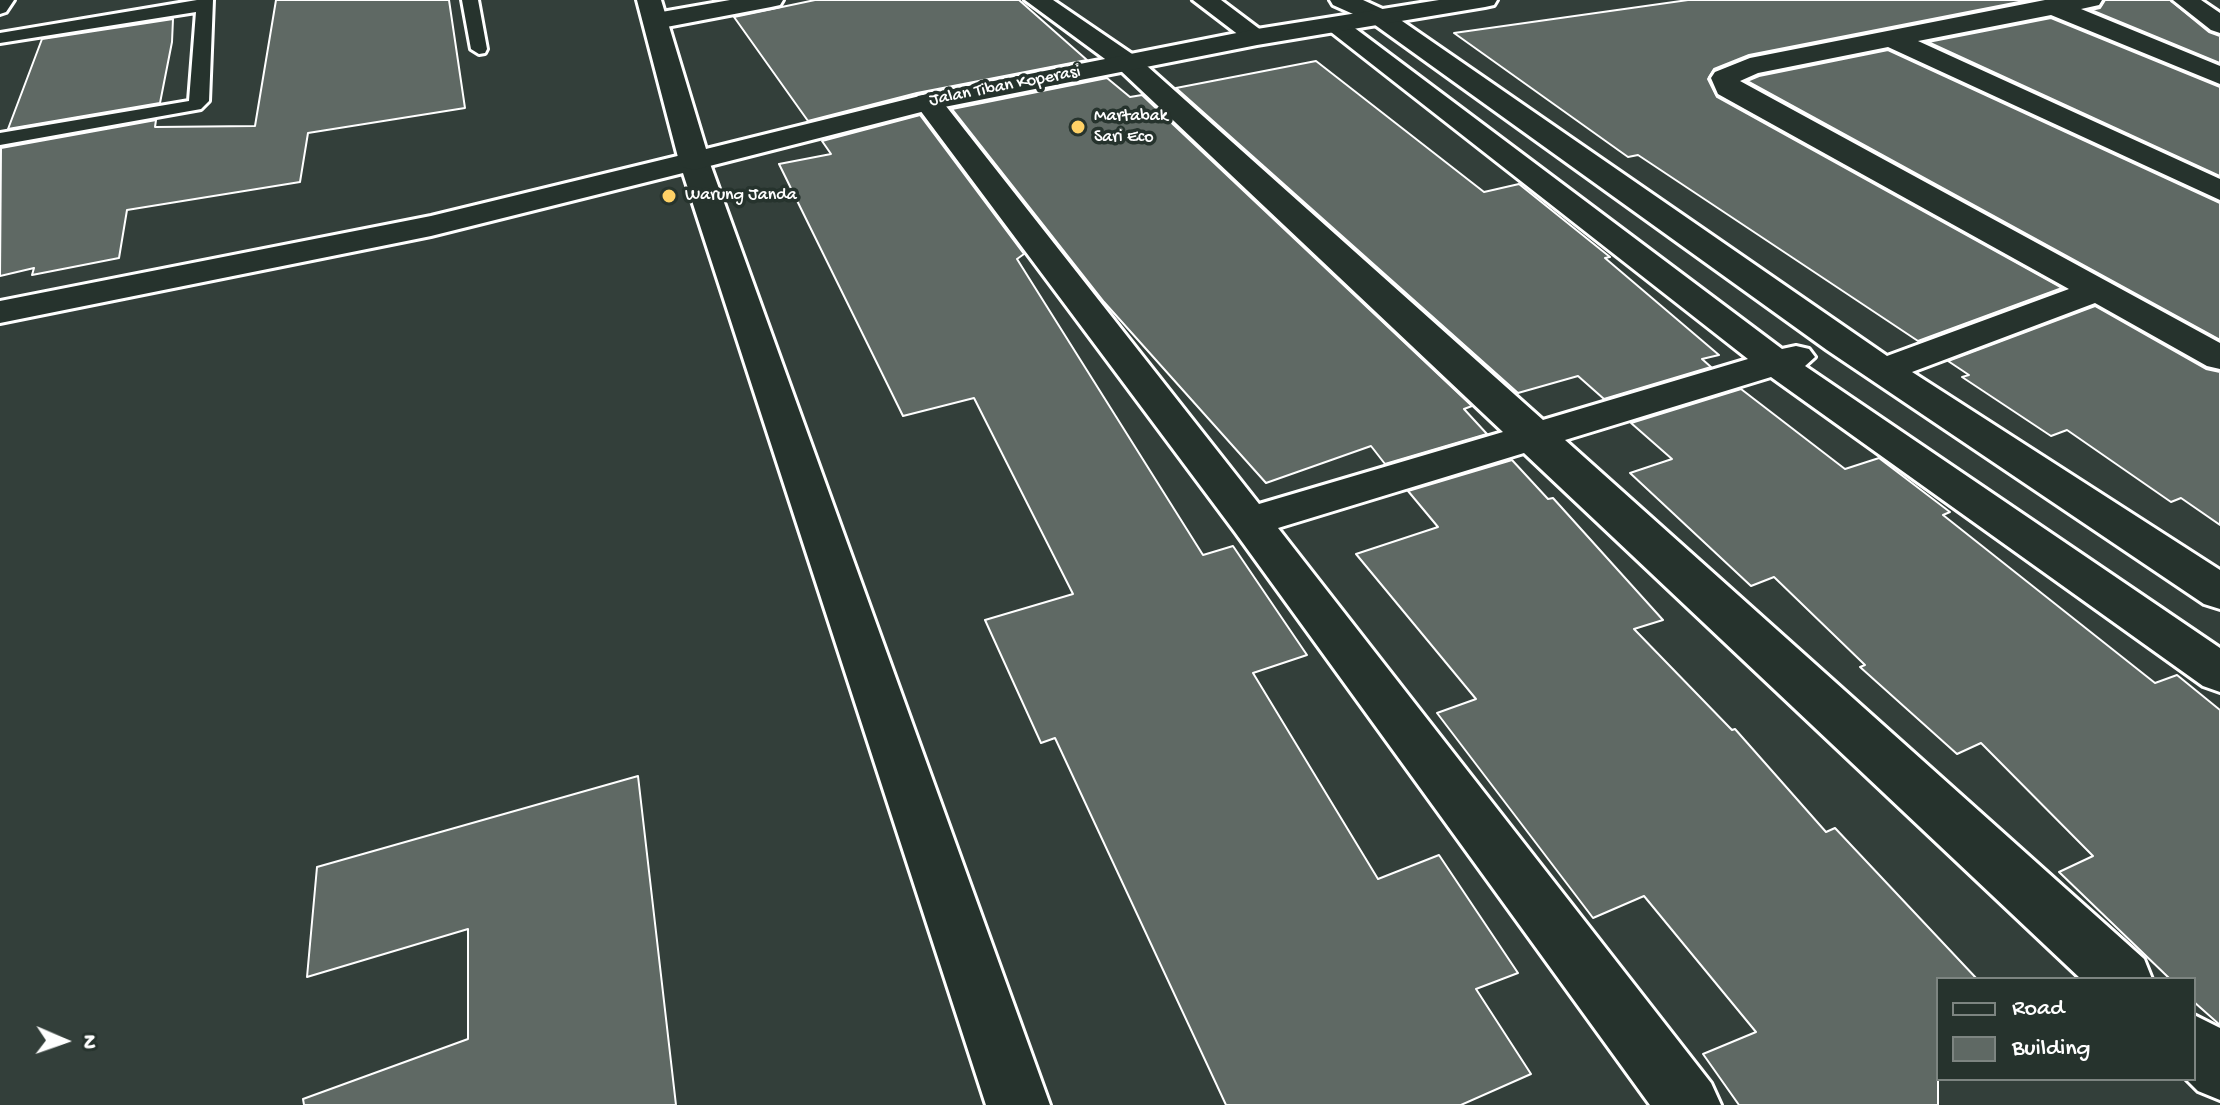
<!DOCTYPE html>
<html>
<head>
<meta charset="utf-8">
<style>
	body { margin:0 }
	#map { position:relative; width:2220px; height:1105px; overflow:hidden; background:#333f3a; font-family:"Gochi Hand",sans-serif }
	canvas { display:block }
	.legend { position:absolute; left:1936px; top:977px; width:260px; height:104px; box-sizing:border-box; background:#26332d; border:2px solid #7d8581; margin:0; padding:10px 14px; list-style:none; font-size:24px; color:#fff }
	.legend li { display:flex; align-items:center; gap:16px; height:40px }
	.legend b { width:40px; border:2px solid #7d8581 }
	.north { position:absolute; left:24px; top:1001px; width:80px; height:80px; -webkit-text-stroke:6px #26332d; paint-order:stroke; rotate:92deg; font-size:22px; font-weight:700; line-height:32px; text-align:center; color:#fff }
	.north::after { content:''; display:block; margin:auto; width:28px; height:36px; background:#fff; clip-path:polygon(50% 0,100% 100%,50% 72%,0 100%) }
</style>
</head>
<body>
<div id="map">
<canvas width="2220" height="1105"></canvas>
<ul class="legend">
<li><b style="height:10px;background:#26332d"></b>Road</li>
<li><b style="height:22px;background:#5f6964"></b>Building</li>
</ul>
<div class="north">N</div>
</div>
<script>
const context = document.querySelector('canvas').getContext('2d');
context.lineJoin = 'round';
function fillPath(path, color) {
  context.fillStyle = color;
  context.fill(path, 'evenodd');
}
function shape(rows) {
  const path = new Path2D();
  for (const r of rows) {
    path.moveTo(r[0], r[1]);
    for (let i = 2; i < r.length; i += 2) path.lineTo(r[i], r[i + 1]);
  }
  return path;
}
function trace(path, color, width, dash) {
  context.strokeStyle = color;
  context.lineWidth = width;
  context.lineCap = dash ? 'butt' : 'round';
  context.setLineDash(dash || []);
  context.stroke(path);
}
function drawText(font, color, halo, rows, align = 'center') {
  context.font = font + ' "Gochi Hand",sans-serif';
  context.lineWidth = 7;
  context.setLineDash([]);
  context.textBaseline = 'middle';
  context.strokeStyle = halo;
  context.fillStyle = color;
  for (const [text, x, y, turn = 0] of rows) {
    context.save();
    context.translate(x, y);
    context.rotate((+turn || 0) * Math.PI / 180);
    context.textAlign = isNaN(turn) ? turn : align;
    if (halo) context.strokeText(text, 0, 0);
    context.fillText(text, 0, 0);
    context.restore();
  }
}
const building = shape([
	[276,0,449,0,465,108,308,133,300,182,127,210,119,258,32,275,34,268,0,276,1,148,156,120,155,127,255,126,276,0],
	[815,0,1019,0,1087,60,917,93,808,121,734,17,815,0],
	[1688,0,2029,0,1749,55,1714,69,1708,79,1717,97,2062,288,1918,341,1638,155,1628,157,1454,33,1688,0],
	[2105,0,2170,0,2209,32,2220,36,2220,63,2091,10,2100,8,2105,0],
	[2051,18,2220,87,2220,176,1928,42,2051,18],
	[173,19,172,42,160,103,8,129,42,39,173,19],
	[1888,50,2220,203,2220,340,1747,81,1759,76,1888,50],
	[1316,61,1484,192,1519,184,1610,257,1605,258,1719,355,1702,359,1711,367,1604,399,1578,376,1518,393,1176,88,1316,61],
	[1107,78,1130,97,1142,95,1472,406,1464,409,1487,434,1385,464,1371,446,1266,483,1104,302,952,109,1107,78],
	[920,115,1024,254,1017,259,1203,555,1233,546,1307,655,1253,673,1378,879,1439,855,1518,973,1476,989,1531,1074,1461,1105,1226,1105,1055,738,1041,743,985,620,1073,594,974,398,903,416,779,164,831,154,822,141,920,115],
	[2095,306,2206,369,2220,372,2220,525,2181,498,2171,502,2067,430,2051,436,1962,377,1969,375,1948,361,2095,306],
	[1741,389,1845,469,1879,458,1950,512,1943,515,2155,683,2177,675,2220,710,2220,1025,2194,1002,2194,979,2170,979,2059,872,2093,856,1981,743,1957,754,1860,667,1865,665,1774,577,1751,586,1630,473,1672,459,1631,423,1741,389],
	[1512,460,1548,499,1553,498,1663,620,1634,629,1732,730,1735,729,1826,832,1835,828,1977,979,1938,979,1938,1105,1739,1105,1703,1054,1756,1032,1644,896,1593,918,1437,713,1476,699,1356,554,1438,527,1408,491,1512,460],
	[638,776,676,1105,304,1105,303,1099,468,1039,468,929,307,977,317,867,638,776]
]);
const lane = shape([
	[0,0,14,0,6,12,0,14,0,0],
	[197,0,213,0,209,101,201,109,0,145,0,133,189,101,196,12,0,43,0,33,197,0],
	[462,0,478,0,487,49,485,53,479,54,471,49,462,0]
]);
const street = shape([
	[730,0,783,0,780,5,771,7,656,29,647,26,643,21,647,16,656,13,730,0],
	[1025,0,1053,0,1138,58,1543,420,1748,359,1322,25,1326,20,1344,20,1782,349,1796,346,1809,349,1815,357,1805,366,2220,648,2220,692,2203,686,1771,377,1565,440,2144,959,2152,979,2081,979,1524,453,1278,528,1711,1083,1721,1105,1650,1105,1235,532,914,102,918,96,928,94,938,96,1259,504,1503,432,1120,70,1025,0],
	[1193,0,1221,0,1270,37,1266,42,1248,42,1193,0],
	[1330,0,1363,0,1389,12,1887,356,2069,289,1718,94,1711,78,1715,72,1750,58,2045,0,2102,0,2099,5,2081,9,2220,66,2220,84,2051,15,1918,41,2220,179,2220,200,1888,47,1758,73,1740,81,2220,343,2220,369,2207,366,2095,303,1912,372,2220,570,2220,609,2204,604,1827,350,1371,22,1333,5,1330,0],
	[2173,0,2201,0,2220,13,2220,33,2211,30,2173,0],
	[694,152,705,155,709,161,1050,1105,986,1105,683,173,431,236,0,323,0,301,431,216,694,152],
	[2194,1015,2220,1028,2220,1100,2198,1091,2186,1079,2194,1079,2194,1015]
]);
const secondary = shape([
	[637,0,661,0,706,149,928,94,1257,29,1439,0,1497,0,1494,5,1485,7,1257,45,929,110,694,170,683,167,679,161,637,0]
]);
const markers = [
	[1078,127,8,"#ffd166"],
	[669,196,8,"#ffd166"]
];
const farStreetnames = [
	["Jalan Tiban Koperasi",1005,87,-11]
];
const farPoinames = [
	["Martabak",1094,117],
	["Sari Eco",1094,138],
	["Warung Janda",685,196]
];
fillPath(building, '#5f6964');
trace(building, '#fff', 2);
trace(lane, '#fff', 6);
trace(street, '#fff', 6);
trace(secondary, '#fff', 6);
fillPath(lane, '#26332d');
fillPath(street, '#26332d');
fillPath(secondary, '#26332d');
for (const [x, y, r, color] of markers) {
  const dot = new Path2D();
  dot.arc(x, y, r, 0, 2 * Math.PI);
  context.fillStyle = color;
  context.fill(dot);
  trace(dot, '#26332d', 3);
}
drawText('18px', '#fff', '#26332d', farStreetnames);
drawText('18px', '#fff', '#26332d', farPoinames, 'left');
</script>
</body>
</html>
